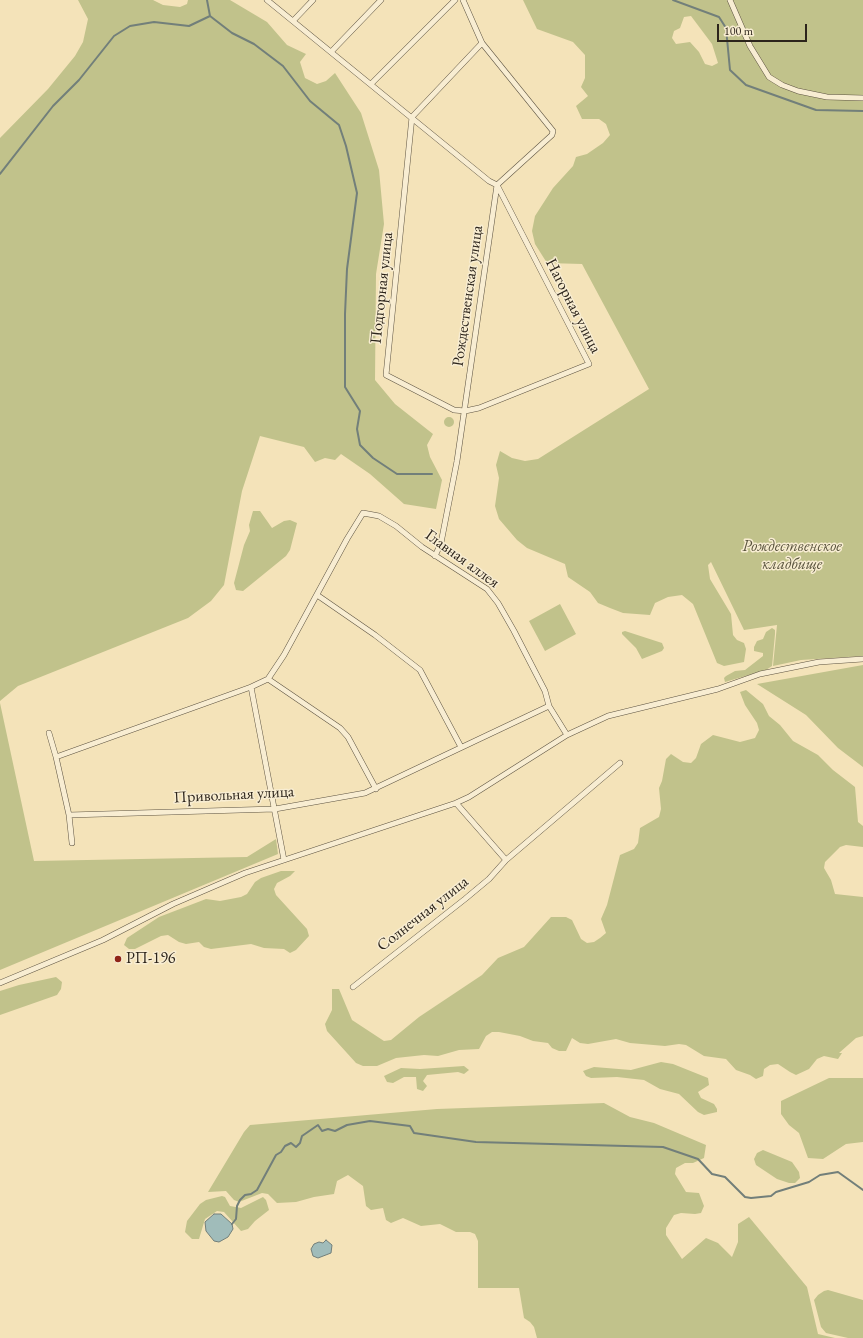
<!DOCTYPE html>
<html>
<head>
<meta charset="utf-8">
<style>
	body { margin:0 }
	#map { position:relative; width:863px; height:1338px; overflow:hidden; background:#f4e3b9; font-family:"EB Garamond",serif }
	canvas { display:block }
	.scale { position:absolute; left:717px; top:24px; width:90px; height:18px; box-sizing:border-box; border:2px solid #2c241b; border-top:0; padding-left:5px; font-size:12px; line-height:14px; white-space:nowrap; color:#2c241b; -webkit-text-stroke:3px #f8edd2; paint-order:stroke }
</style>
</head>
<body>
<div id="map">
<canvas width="863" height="1338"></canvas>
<div class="scale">100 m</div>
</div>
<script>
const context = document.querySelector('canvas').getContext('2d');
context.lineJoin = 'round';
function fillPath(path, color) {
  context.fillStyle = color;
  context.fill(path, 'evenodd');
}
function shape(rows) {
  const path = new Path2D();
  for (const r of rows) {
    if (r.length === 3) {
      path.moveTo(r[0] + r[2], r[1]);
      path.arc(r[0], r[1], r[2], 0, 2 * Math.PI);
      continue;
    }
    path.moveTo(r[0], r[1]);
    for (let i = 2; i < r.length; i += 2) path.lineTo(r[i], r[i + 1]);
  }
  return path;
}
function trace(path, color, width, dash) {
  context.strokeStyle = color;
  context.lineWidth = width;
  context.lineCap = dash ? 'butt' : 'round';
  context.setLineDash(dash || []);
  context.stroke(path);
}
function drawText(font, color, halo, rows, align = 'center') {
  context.font = font + ' "EB Garamond",serif';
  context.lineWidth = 3;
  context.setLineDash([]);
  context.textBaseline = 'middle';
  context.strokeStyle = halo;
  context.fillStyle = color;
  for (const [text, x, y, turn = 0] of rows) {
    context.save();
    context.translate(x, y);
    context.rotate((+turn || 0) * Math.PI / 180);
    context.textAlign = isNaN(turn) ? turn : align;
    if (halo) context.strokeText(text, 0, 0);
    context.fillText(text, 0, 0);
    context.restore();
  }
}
const green = shape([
	[78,0,153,0,163,5,180,7,187,4,188,0,230,0,267,22,287,45,306,54,300,62,305,78,317,84,326,81,335,73,361,113,379,170,384,224,376,274,375,380,395,404,433,434,427,445,430,457,442,480,436,509,404,504,370,474,341,454,335,460,325,458,315,462,304,447,260,436,242,491,224,585,211,601,188,618,18,686,0,701,0,138,48,89,75,56,83,42,88,19],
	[523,0,863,0,863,656,801,660,773,666,777,625,744,630,711,562,708,565,710,579,731,614,733,635,737,640,744,643,746,649,744,662,724,666,717,663,693,604,682,595,668,597,655,603,650,615,623,613,610,608,598,603,590,592,568,577,565,564,527,548,517,540,499,519,495,506,499,478,496,465,500,451,512,458,525,461,538,459,649,389,582,264,547,263,535,244,532,231,535,216,553,188,573,166,576,157,587,154,603,143,610,135,606,124,599,119,582,119,576,106,588,96,581,87,585,78,585,55,573,42,537,29],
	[691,16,712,44,718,63,712,66,705,64,699,52,690,42,676,44,672,38,674,31,680,28,684,17],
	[449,422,5],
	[253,511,260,511,272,528,284,521,290,520,297,523,290,550,286,556,243,591,236,590,234,583,244,545,250,531,249,525],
	[560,604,576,634,545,651,529,621],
	[772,628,775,630,775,634,772,666,766,670,725,682,724,678,726,676,735,671,745,670,763,656,763,653,754,651,754,647,757,641,763,639,766,632],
	[625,631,662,643,664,648,662,651,642,659,636,648,622,634,622,632],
	[863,665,863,767,838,748,806,715,757,684],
	[746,690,763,704,769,716,780,725,793,741,818,755,833,770,855,787,858,822,863,826,863,847,846,845,840,847,825,862,824,868,831,880,835,894,863,897,863,1036,856,1038,839,1053,842,1053,838,1059,824,1056,817,1059,809,1069,796,1075,790,1072,778,1064,770,1065,764,1069,763,1076,756,1079,750,1075,736,1070,726,1059,704,1056,686,1045,679,1044,665,1046,630,1043,616,1039,588,1044,580,1043,572,1038,566,1051,559,1051,552,1048,548,1043,533,1041,520,1036,499,1032,492,1032,486,1036,479,1049,459,1050,438,1056,424,1055,396,1058,377,1066,363,1066,356,1063,337,1042,327,1031,325,1024,332,1010,332,989,339,989,352,1020,384,1041,391,1040,419,1017,482,975,498,958,524,947,551,917,566,917,572,920,581,939,587,943,594,942,600,938,606,933,601,919,607,905,620,855,634,849,638,843,640,828,659,817,661,809,659,788,662,781,666,759,671,754,683,762,691,763,696,758,701,744,713,735,740,742,755,738,759,730,757,723,745,705,740,692],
	[0,703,34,861,247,857,276,839,278,854,0,970],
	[281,871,295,871,290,876,277,883,274,889,276,895,307,929,309,936,296,950,290,953,284,949,264,948,251,944,211,949,204,947,199,942,186,944,179,942,168,935,161,936,135,949,129,949,124,945,127,938,159,917,206,899,220,901,241,897,247,894,255,882,261,878],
	[56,977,62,982,61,989,57,995,0,1015,0,991,19,985],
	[661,1062,673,1064,708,1078,709,1085,698,1092,701,1098,714,1104,717,1109,717,1112,704,1115,698,1112,679,1094,660,1089,644,1080,617,1077,591,1078,586,1076,583,1071,594,1067,631,1070],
	[464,1066,469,1070,464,1074,458,1072,427,1075,423,1081,427,1086,423,1091,417,1089,416,1077,404,1077,393,1083,387,1082,384,1076,401,1068,420,1069],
	[829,1078,863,1078,863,1142,846,1144,823,1159,808,1158,799,1133,789,1125,781,1114,781,1101],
	[604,1103,630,1117,654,1123,706,1145,704,1158,693,1163,685,1163,676,1168,675,1174,686,1192,699,1193,704,1206,701,1213,695,1214,681,1213,674,1215,666,1228,666,1235,682,1259,706,1238,718,1243,732,1257,738,1242,738,1224,749,1217,807,1287,818,1334,835,1338,537,1338,534,1327,530,1322,524,1318,519,1288,478,1288,478,1241,475,1234,470,1232,456,1232,440,1224,421,1226,403,1218,391,1223,386,1220,383,1208,371,1210,366,1206,363,1186,348,1175,337,1181,334,1194,314,1197,296,1202,277,1203,268,1194,262,1193,239,1202,234,1200,226,1191,208,1192,244,1132,250,1125,437,1109],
	[763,1150,792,1162,799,1172,800,1178,795,1183,789,1183,777,1179,756,1165,754,1159,757,1153],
	[222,1196,225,1197,230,1206,241,1208,263,1197,266,1200,269,1210,255,1221,248,1229,241,1231,224,1212,217,1211,205,1219,199,1239,192,1239,185,1232,187,1221,200,1204,206,1200],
	[828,1290,863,1300,863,1338,848,1338,826,1333,821,1327,814,1300,818,1295,824,1291]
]);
const water = shape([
	[214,1214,221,1214,232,1224,233,1229,228,1237,219,1242,214,1241,206,1231,205,1222,214,1214],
	[326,1240,332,1245,331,1253,318,1258,313,1256,311,1249,314,1244,319,1242,323,1243,326,1240]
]);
const stream = shape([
	[207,0,210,16,232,33,254,44,283,66,310,101,339,125,346,146,357,193,347,269,345,314,345,387,360,411,357,429,360,445,373,458,397,474,432,474],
	[673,0,719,17,726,28,730,70,746,85,816,110,863,111],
	[0,174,53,106,79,80,114,36,130,26,154,22,189,26,210,16],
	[232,1224,236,1219,237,1206,240,1200,245,1195,251,1194,257,1190,276,1155,281,1152,285,1146,291,1143,296,1147,300,1143,302,1136,318,1125,322,1131,328,1129,335,1131,347,1125,370,1121,410,1126,414,1133,476,1142,663,1147,698,1159,712,1174,725,1177,745,1197,751,1198,771,1196,776,1192,809,1182,820,1175,838,1172,863,1190]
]);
const street = shape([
	[267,0,489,181,497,185],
	[463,0,482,43,553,131,552,135,497,185],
	[730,0,750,46,769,77,782,85,798,91,827,97,863,98],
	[293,21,313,0],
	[331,52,381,0],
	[371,84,455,0],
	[412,117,386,375,454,410,465,411,479,408,589,364,497,185],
	[412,117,482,43],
	[435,556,441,543,457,461,497,185],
	[317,595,375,635,420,670,461,747],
	[268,679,340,728,348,737,376,789],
	[251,687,284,860],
	[49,733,56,757,69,815,72,843],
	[56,757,251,687,268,679,284,655,347,539,363,513,379,516,396,526,422,547,487,589,498,603,514,631,545,691,549,706,567,735],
	[456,803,506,860],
	[69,815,275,809,365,793,549,706],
	[0,983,103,940,173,904,245,873,456,803,469,797,567,735,608,716,718,689,760,674,819,662,863,659],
	[353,987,465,899,489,879,506,860,620,763]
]);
const markers = [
	[118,959,4,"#8f2418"]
];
const streetNames = [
	["Подгорная улица",382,288,-84],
	["Рождественская улица",468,296,-82],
	["Нагорная улица",573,306,63],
	["Главная аллея",462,559,36],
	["Привольная улица",234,795,-3],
	["Солнечная улица",423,914,-38]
];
const parkNames = [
	["Рождественское",792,547],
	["кладбище",792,565]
];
const poiNames = [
	["РП-196",126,959]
];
fillPath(green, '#c1c28b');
fillPath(water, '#a0bcba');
trace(water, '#727f7a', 1);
trace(stream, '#727f7a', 2);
trace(street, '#5e5442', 6);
trace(street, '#f8edd2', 5);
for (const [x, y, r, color] of markers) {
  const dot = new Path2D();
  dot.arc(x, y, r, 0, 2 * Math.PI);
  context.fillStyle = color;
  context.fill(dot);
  trace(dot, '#f8edd2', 1.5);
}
drawText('16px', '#2c241b', '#f8edd2', streetNames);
drawText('italic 16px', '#59533d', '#f8edd2', parkNames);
drawText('16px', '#2c241b', '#f8edd2', poiNames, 'left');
</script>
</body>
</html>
